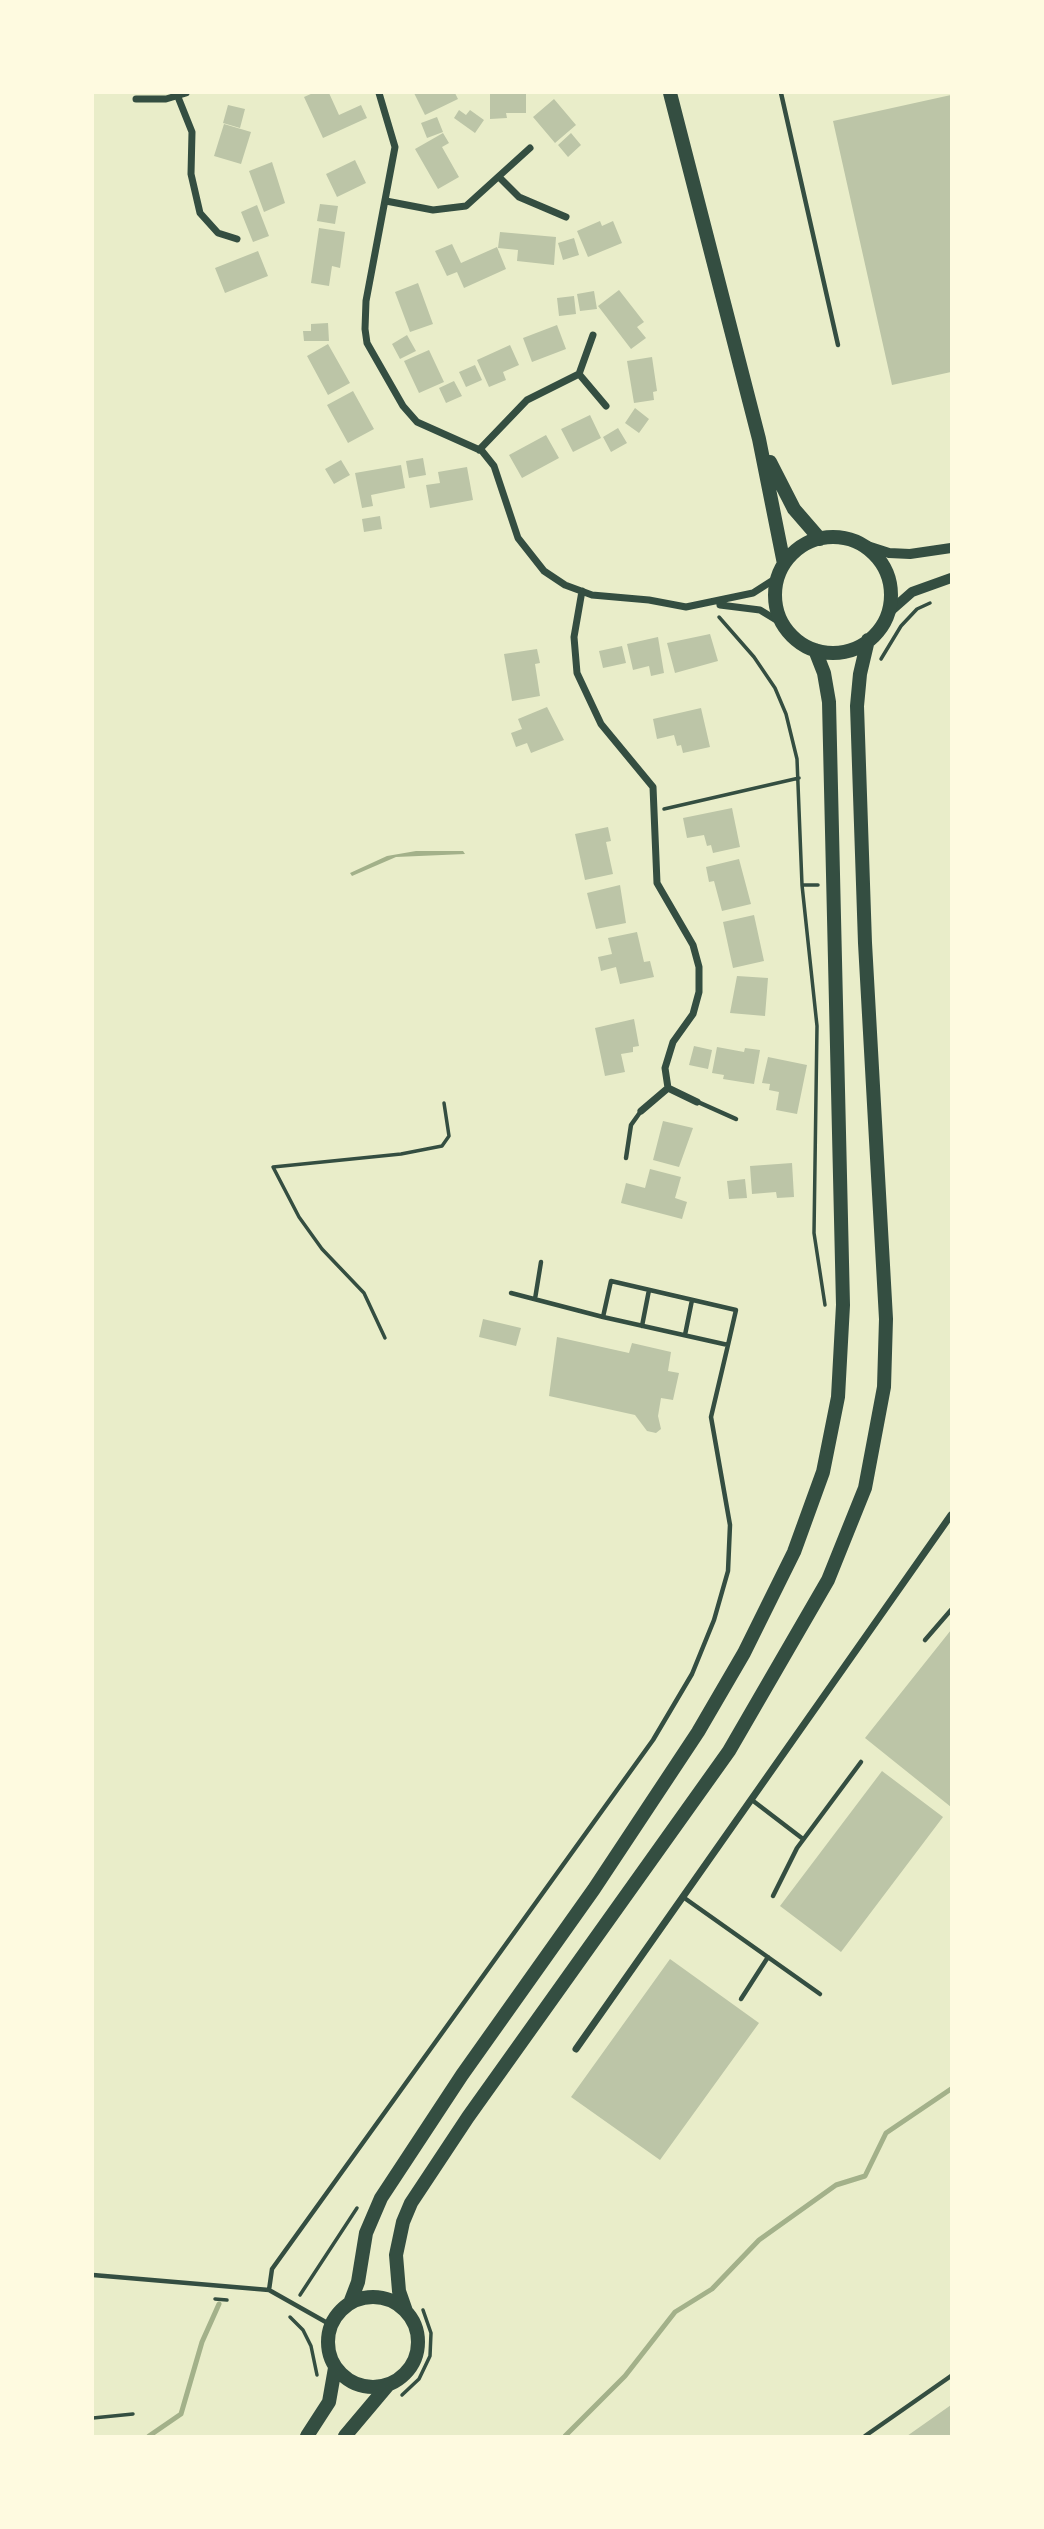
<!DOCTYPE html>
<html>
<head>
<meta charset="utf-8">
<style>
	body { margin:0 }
	#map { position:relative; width:1044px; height:2529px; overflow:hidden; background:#e9edc9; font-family:"Public Sans",sans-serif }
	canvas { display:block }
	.frame { position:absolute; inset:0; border:94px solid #fefae0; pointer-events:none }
</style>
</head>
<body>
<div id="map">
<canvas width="1044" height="2529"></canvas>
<div class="frame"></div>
</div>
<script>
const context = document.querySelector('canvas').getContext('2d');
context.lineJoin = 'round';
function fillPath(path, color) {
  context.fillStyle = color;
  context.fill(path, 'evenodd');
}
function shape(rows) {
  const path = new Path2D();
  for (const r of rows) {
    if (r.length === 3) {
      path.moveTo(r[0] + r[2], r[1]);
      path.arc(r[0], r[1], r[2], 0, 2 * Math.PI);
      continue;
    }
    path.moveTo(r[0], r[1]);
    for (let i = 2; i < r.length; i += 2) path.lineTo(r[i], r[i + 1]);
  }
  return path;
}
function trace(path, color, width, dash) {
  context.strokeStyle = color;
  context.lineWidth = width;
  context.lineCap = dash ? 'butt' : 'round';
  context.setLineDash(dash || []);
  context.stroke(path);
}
const water = shape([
	[416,851,463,851,465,854,396,857,352,876,350,873,387,856]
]);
const stream = shape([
	[149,2436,181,2414,202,2342,219,2304],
	[565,2436,625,2376,675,2312,712,2289,759,2240,836,2185,865,2176,886,2133,951,2089]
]);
const building = shape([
	[313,93,329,93,339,115,361,105,367,118,323,138,304,97],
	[414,93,455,93,458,99,425,115],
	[490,93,526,93,526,113,506,113,507,118,490,119],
	[951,95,951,372,892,385,833,121],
	[554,99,576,125,555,143,533,117],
	[228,105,245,109,240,128,223,123],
	[459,110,466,115,470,110,484,120,475,133,454,118],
	[437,117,443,132,427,138,421,123],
	[224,124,251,132,241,164,214,156],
	[443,133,449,143,442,147,459,177,438,189,415,149],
	[571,133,581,145,568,157,558,145],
	[355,160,366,183,337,197,326,174],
	[272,162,285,203,264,212,249,171],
	[320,204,338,206,335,224,317,221],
	[257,205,269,236,253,242,241,212],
	[600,221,602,226,613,221,622,243,588,257,577,231],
	[319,228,345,232,340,268,332,266,329,286,311,283],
	[500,232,556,237,554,265,517,261,518,250,498,248],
	[574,238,579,255,563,260,558,243],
	[452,244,461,263,497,247,506,269,464,288,457,272,447,276,435,251],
	[258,251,268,276,225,293,215,268],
	[418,283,433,324,410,332,395,292],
	[619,290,644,322,637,327,646,338,631,349,598,306],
	[594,291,597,309,580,311,577,294],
	[574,296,576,314,559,316,557,298],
	[328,323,329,341,304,341,303,331,311,331,311,324],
	[557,325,566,349,532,362,523,338],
	[407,335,416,351,400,359,392,344],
	[328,344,350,383,328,395,307,356],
	[510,345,519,365,503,372,506,380,489,387,477,360],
	[429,350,444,382,419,393,404,361],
	[652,357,657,391,653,392,654,400,634,403,627,361],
	[475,365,482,380,466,387,459,372],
	[454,381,462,396,446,403,439,388],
	[353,391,374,429,348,443,327,405],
	[635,408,649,419,639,433,625,423],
	[590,415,601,438,573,452,561,429],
	[618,428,627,443,611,452,603,437],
	[546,435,559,458,522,478,509,455],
	[423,458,426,475,409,478,406,461],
	[341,460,350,475,334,484,325,469],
	[401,465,405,488,371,495,373,506,362,508,355,473],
	[467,467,473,500,430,508,426,485,440,483,438,472],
	[380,516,382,529,364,532,362,519],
	[710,634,718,661,675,673,667,643],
	[658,637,664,673,651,676,649,666,633,670,627,644],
	[622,646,626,663,603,668,599,651],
	[537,649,540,663,535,664,540,696,512,701,504,654],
	[547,707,564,740,531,753,527,743,516,747,511,733,522,729,518,719],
	[701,708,710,747,683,753,681,745,677,746,674,735,657,739,653,719],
	[732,808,740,847,713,853,711,845,707,846,704,835,687,838,683,818],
	[608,827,611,841,606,842,613,874,585,880,575,834],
	[739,859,751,904,722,911,714,881,709,882,706,867],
	[620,885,626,923,596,929,587,893],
	[754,915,764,961,733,968,723,922],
	[637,932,644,962,650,961,654,977,620,984,616,967,601,971,598,957,612,954,608,938],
	[737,976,768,978,765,1016,730,1013],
	[634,1019,639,1046,633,1047,633,1052,621,1054,625,1072,605,1076,595,1028],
	[694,1046,712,1050,708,1069,689,1065],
	[717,1047,744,1052,745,1048,760,1050,754,1084,723,1079,724,1075,712,1073],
	[768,1057,807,1065,797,1114,776,1110,779,1092,769,1090,770,1084,762,1083],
	[663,1121,693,1128,679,1167,653,1160],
	[792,1163,794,1197,777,1198,776,1192,752,1194,750,1166],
	[650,1169,681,1177,675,1198,687,1202,682,1219,621,1203,626,1183,645,1188],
	[745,1179,747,1198,729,1199,727,1181],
	[483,1319,521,1328,516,1346,479,1337],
	[557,1337,629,1353,632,1343,671,1352,668,1371,679,1373,673,1400,661,1398,658,1416,661,1429,656,1433,647,1431,635,1415,549,1396],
	[951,1630,951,1807,865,1738],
	[882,1771,943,1817,841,1952,780,1906],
	[670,1959,759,2023,660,2160,571,2097],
	[951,2405,951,2436,907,2436]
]);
const path = shape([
	[719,617,754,657,775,688,786,714,797,759,802,885,817,1026,814,1233,825,1305],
	[881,659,901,626,917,609,930,603],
	[664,809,799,778],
	[802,885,818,885],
	[385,1338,364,1293,322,1249,299,1217,273,1167,401,1154,442,1146,449,1136,444,1103],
	[300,2295,357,2208],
	[215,2299,227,2300],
	[290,2317,303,2330,311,2346,317,2375],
	[402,2395,419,2379,430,2356,431,2333,423,2310],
	[93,2418,133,2414]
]);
const service = shape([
	[781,93,838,345],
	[698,1102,736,1119],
	[626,1158,631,1125,641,1111],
	[511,1293,603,1317],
	[535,1299,541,1262],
	[642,1326,649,1290],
	[685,1335,692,1300],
	[925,1640,951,1610],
	[752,1800,803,1839],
	[773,1896,797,1848,861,1762],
	[683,1897,820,1994],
	[741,1999,768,1957],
	[93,2275,269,2290,331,2325],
	[269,2290,272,2269,653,1740,692,1674,714,1620,728,1571,730,1525,711,1417,728,1345,736,1310,611,1281,603,1317,728,1345],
	[865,2436,951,2376]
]);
const minor = shape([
	[379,93,395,147,366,301,365,329,367,343,403,406,417,422,482,451,494,466,518,538,544,571,565,585,592,595,649,600,686,607,753,593,778,577],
	[178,97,192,132,191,174,200,213,218,233,237,239],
	[136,99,166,99,186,93],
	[500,178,519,197,566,217],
	[386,201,433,210,466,206,530,148],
	[593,335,579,374,606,406],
	[479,450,527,400,579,374],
	[582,591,574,637,577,673,601,724,653,787,657,883,693,945,699,967,699,992,693,1014,673,1042,665,1068,668,1088,697,1102],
	[720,605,760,610,783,624],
	[641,1111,668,1088],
	[576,2049,951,1515]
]);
const tertiary = shape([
	[858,543,889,553,910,554,951,548],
	[887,614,912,592,951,578]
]);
const primary = shape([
	[670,93,759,439,784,564],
	[770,462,794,509,820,539],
	[833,595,58],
	[373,2342,45],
	[350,2303,358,2282,366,2233,381,2198,462,2075,594,1889,698,1732,744,1653,794,1552,823,1472,838,1397,843,1305,829,702,824,673,815,650],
	[406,2311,399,2291,396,2255,403,2222,411,2203,468,2117,729,1751,828,1580,865,1488,884,1387,886,1319,865,943,857,706,860,674,868,640],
	[307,2436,329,2402,335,2368],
	[345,2436,388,2385]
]);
fillPath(water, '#a3b18a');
trace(stream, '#a3b18a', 5);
fillPath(building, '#bcc5a7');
trace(path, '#344e41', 3.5);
trace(service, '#344e41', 4.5);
trace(minor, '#344e41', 7);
trace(tertiary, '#344e41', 10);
trace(primary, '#344e41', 14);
</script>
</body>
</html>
